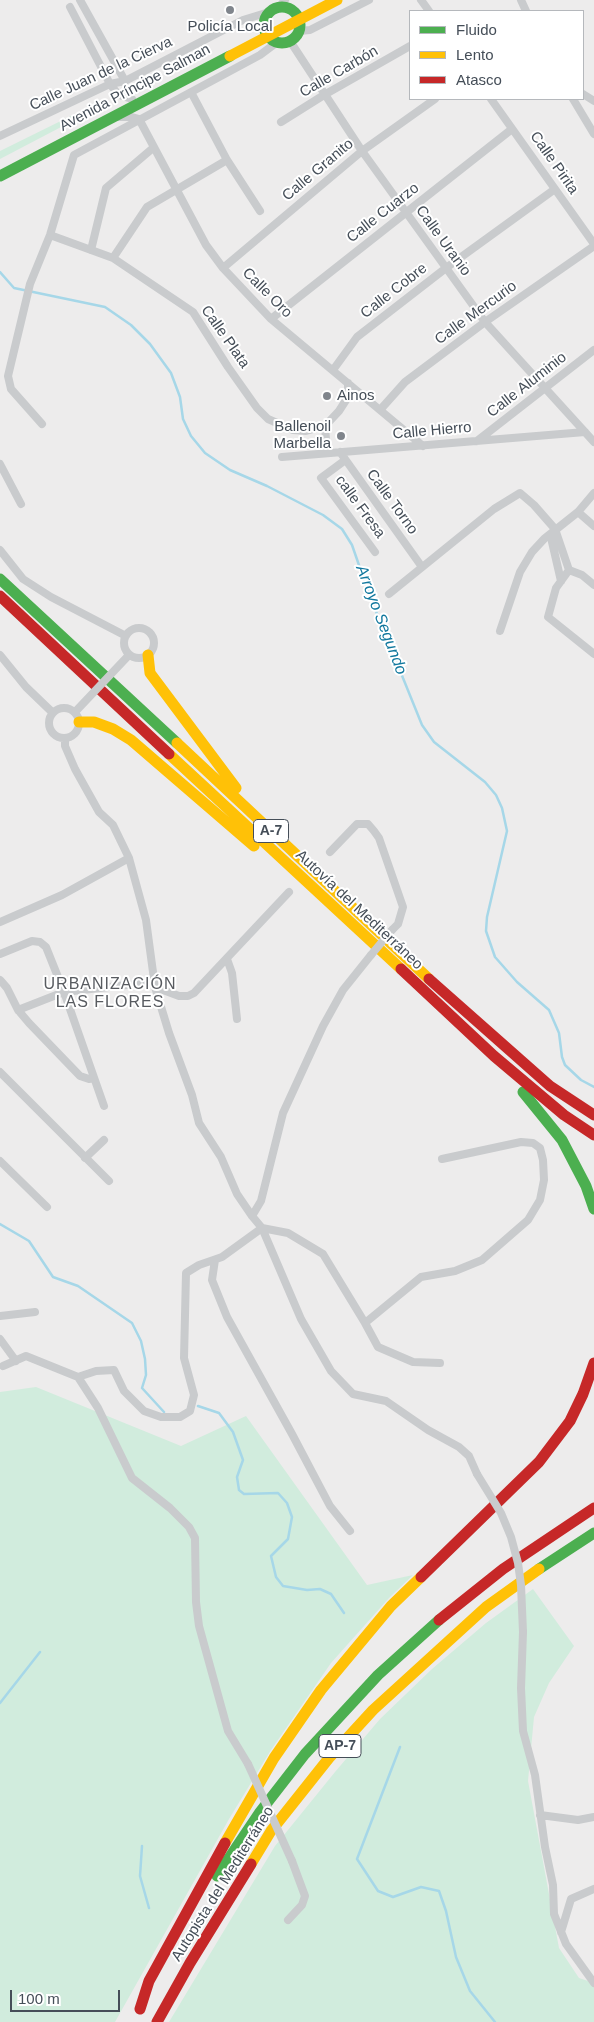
<!DOCTYPE html>
<html>
<head>
<meta charset="utf-8">
<style>
	body { margin:0 }
	#map { position:relative; width:594px; height:2022px; overflow:hidden; background:#edecec; font-family:Helvetica,sans-serif }
	canvas { display:block }
	.legend { position:absolute; left:409px; top:10px; width:175px; height:90px; box-sizing:border-box; background:#fff; border:1px solid #b5b8bc; margin:0; padding:6px 9px; list-style:none; font-size:15px; color:#454e58 }
	.legend li { display:flex; align-items:center; gap:10px; height:25px }
	.legend b { width:25px; border:1px solid #b5b8bc }
	.scale { position:absolute; left:10px; top:1990px; width:110px; height:22px; box-sizing:border-box; border:2px solid #454e58; border-top:0; padding-left:6px; font-size:15px; line-height:18px; white-space:nowrap; color:#454e58; -webkit-text-stroke:4px #fff; paint-order:stroke }
</style>
</head>
<body>
<div id="map">
<canvas width="594" height="2022"></canvas>
<ul class="legend">
<li><b style="height:6px;background:#4caf50"></b>Fluido</li>
<li><b style="height:6px;background:#ffc107"></b>Lento</li>
<li><b style="height:6px;background:#c62828"></b>Atasco</li>
</ul>
<div class="scale">100 m</div>
</div>
<script>
const context = document.querySelector('canvas').getContext('2d');
context.lineJoin = 'round';
function fillPath(path, color) {
  context.fillStyle = color;
  context.fill(path, 'evenodd');
}
function shape(rows) {
  const path = new Path2D();
  for (const r of rows) {
    if (r.length === 3) {
      path.moveTo(r[0] + r[2], r[1]);
      path.arc(r[0], r[1], r[2], 0, 2 * Math.PI);
      continue;
    }
    path.moveTo(r[0], r[1]);
    for (let i = 2; i < r.length; i += 2) path.lineTo(r[i], r[i + 1]);
  }
  return path;
}
function trace(path, color, width, dash) {
  context.strokeStyle = color;
  context.lineWidth = width;
  context.lineCap = dash ? 'butt' : 'round';
  context.setLineDash(dash || []);
  context.stroke(path);
}
function drawText(font, color, halo, rows, align = 'center') {
  context.font = font + ' Helvetica,sans-serif';
  context.lineWidth = 4;
  context.setLineDash([]);
  context.textBaseline = 'middle';
  context.strokeStyle = halo;
  context.fillStyle = color;
  for (const [text, x, y, turn = 0] of rows) {
    context.save();
    context.translate(x, y);
    context.rotate((+turn || 0) * Math.PI / 180);
    context.textAlign = isNaN(turn) ? turn : align;
    if (halo) context.strokeText(text, 0, 0);
    context.fillText(text, 0, 0);
    context.restore();
  }
}
const green = shape([
	[81,111,84,115,0,159,0,151],
	[36,1387,181,1446,246,1416,367,1585,413,1575,389,1598,331,1663,271,1750,229,1819,115,2022,0,2022,0,1392],
	[533,1589,574,1646,549,1683,534,1717,528,1781,559,1948,579,1978,594,1983,594,2022,169,2022,275,1846,335,1772,380,1719,432,1669,486,1623]
]);
const stream = shape([
	[0,272,14,288,105,307,131,325,150,344,171,373,180,397,183,419,191,436,205,453,230,470,267,486,323,515,342,529,352,545,369,594,422,725,434,742,485,782,496,795,502,808,507,831,487,917,486,931,495,957,517,982,549,1010,559,1033,562,1057,565,1065,581,1080,594,1087],
	[0,1224,29,1241,53,1277,78,1286,132,1323,141,1341,145,1359,146,1375,142,1388,164,1412],
	[198,1406,219,1413,233,1432,243,1460,237,1477,239,1490,244,1494,278,1493,287,1503,292,1517,288,1539,271,1556,276,1577,283,1586,307,1590,320,1589,331,1594,344,1613],
	[0,1703,40,1652],
	[400,1747,357,1859,378,1891,393,1897,421,1887,439,1891,446,1911,456,1957,470,1991,495,2022],
	[142,1846,140,1876,149,1908]
]);
const street = shape([
	[80,0,125,81],
	[421,0,429,11],
	[521,0,526,11],
	[70,7,110,84,117,93,122,96,132,99],
	[279,7,285,0],
	[299,31,310,30,369,0],
	[290,41,362,151,485,322,594,442],
	[191,92,227,160,260,211],
	[583,94,594,101],
	[491,99,594,244],
	[573,99,594,134],
	[118,117,132,117,139,119,206,245,223,268,271,319,423,446],
	[281,122,324,95,410,46],
	[0,136,110,84,125,81,243,20,269,12],
	[50,235,113,258,193,312,228,367,257,408,268,419,293,430,306,431,325,426,339,411,348,397,348,383],
	[91,250,106,188,153,148],
	[113,258,147,207,227,160],
	[223,268,362,151,435,99],
	[271,319,512,129],
	[333,370,357,337,446,268,555,189],
	[380,410,405,382,485,322,594,246],
	[42,424,11,389,8,376,30,284,50,235,74,155,260,55,276,43],
	[325,426,327,453],
	[477,441,594,350],
	[340,452,422,567],
	[282,457,585,432],
	[344,461,321,478,375,552],
	[0,464,21,504],
	[578,512,594,526],
	[555,529,552,542,561,581],
	[0,550,23,579,51,597,126,636],
	[569,570,556,588,548,617,594,654],
	[569,570,582,575,594,585],
	[389,594,494,509,520,493,534,505,555,529,569,570],
	[139,643,15],
	[500,631,520,572,532,552,544,539,578,512,594,493],
	[0,655,26,687,53,713],
	[64,723,15],
	[65,738,65,746,75,769,99,812,113,825,129,858,146,920,155,987,169,1033,192,1095,199,1123,221,1157,237,1194,252,1216,262,1228,288,1233,323,1254,365,1323,421,1277,455,1271,482,1260,528,1220,540,1200,544,1180,543,1160,540,1148,533,1143,521,1142,442,1159],
	[330,852,357,824,368,824,374,831,379,838,403,907,398,924,392,930],
	[0,922,62,895,129,858],
	[0,954,32,941,40,942,46,947,64,992,104,1106],
	[227,959,232,973,237,1019],
	[0,980,7,988,18,1010,29,1023,80,1076,89,1079,94,1078],
	[155,987,179,996,188,996,194,993,289,892],
	[18,1010,64,992,154,982],
	[0,1072,109,1181],
	[85,1158,104,1140],
	[0,1161,47,1207],
	[252,1216,261,1201,283,1113,323,1026,343,990,371,955],
	[262,1228,301,1319,331,1371,353,1394,386,1401,428,1430,459,1447,469,1456,477,1474],
	[215,1260,212,1280,227,1317,292,1434,330,1506,350,1531],
	[0,1316,35,1312],
	[365,1323,378,1347,413,1362,440,1363],
	[0,1339,16,1361],
	[3,1366,26,1356,78,1377,96,1371,114,1370,124,1391,144,1411,161,1417,180,1417,190,1411,194,1395,184,1358,186,1273,199,1265,222,1257,262,1228],
	[78,1377,98,1408,132,1478,170,1508,189,1527,195,1538,196,1602,199,1626,228,1731,248,1764],
	[523,1632,521,1688,523,1731,535,1775,545,1847,553,1885,554,1914,566,1944,594,1983],
	[540,1815,578,1820,594,1817],
	[288,1920,302,1905,305,1896,292,1861],
	[561,1932,571,1899,594,1889]
]);
const fast = shape([
	[282,25,18],
	[0,176,230,56],
	[0,579,177,743],
	[523,1092,562,1140,586,1186,594,1209],
	[539,1569,594,1533],
	[217,1876,260,1812,305,1754,378,1675,439,1620]
]);
const slow = shape([
	[230,56,337,0],
	[148,655,150,673,236,788],
	[79,722,94,722,113,729,131,740,254,846],
	[177,743,429,979],
	[169,754,401,969],
	[225,1843,274,1758,321,1690,391,1606,421,1577],
	[251,1864,271,1831,329,1758,373,1710,486,1607,539,1569]
]);
const jam = shape([
	[0,596,169,754],
	[401,969,494,1056,564,1115,594,1135],
	[429,979,550,1086,594,1115],
	[421,1577,539,1462,570,1421,583,1394,594,1363],
	[439,1620,503,1569,594,1508],
	[140,2009,149,1981,225,1843],
	[157,2022,190,1963,251,1864]
]);
const streetBridge = shape([
	[75,712,129,655],
	[371,955,392,930],
	[477,1474,501,1513,511,1537,518,1563,521,1585,523,1632],
	[248,1764,292,1861]
]);
const markers = [
	[230,10,5,"#80858c"],
	[327,396,5,"#80858c"],
	[341,436,5,"#80858c"]
];
const shields = [
	[271,831,35],
	[340,1746,42]
];
const shieldNames = [
	["A-7",271,831],
	["AP-7",340,1746]
];
const poiNames = [
	["Policía Local",230,27],
	["Ainos",337,396,"left"],
	["Ballenoil",331,427,"right"],
	["Marbella",331,444,"right"]
];
const streetNames = [
	["Calle Carbón",339,72,-30],
	["Calle Juan de la Cierva",101,74,-25],
	["Avenida Príncipe Salman",135,88,-28],
	["Calle Pirita",554,163,55],
	["Calle Granito",318,170,-40],
	["Calle Cuarzo",383,213,-38],
	["Calle Uranio",443,241,54],
	["Calle Cobre",394,291,-38],
	["Calle Oro",267,293,45],
	["Calle Mercurio",476,313,-36],
	["Calle Plata",225,337,55],
	["Calle Aluminio",527,385,-38],
	["Calle Hierro",432,431,-5],
	["Calle Torno",392,502,54],
	["calle Fresa",360,507,54],
	["Autovía del Mediterráneo",359,910,43],
	["Autopista del Mediterráneo",223,1884,-58]
];
const waterNames = [
	["Arroyo Segundo",381,620,69]
];
const neighbourhoodNames = [
	["URBANIZACIÓN",110,985],
	["LAS FLORES",110,1003]
];
fillPath(green, '#d1ecdd');
trace(stream, '#a6d7e8', 2.5);
trace(street, '#c9cbcd', 8);
trace(fast, '#4caf50', 11);
trace(slow, '#ffc107', 11);
trace(jam, '#c62828', 11);
trace(streetBridge, '#c9cbcd', 8);
for (const [x, y, r, color] of markers) {
  const dot = new Path2D();
  dot.arc(x, y, r, 0, 2 * Math.PI);
  context.fillStyle = color;
  context.fill(dot);
  trace(dot, '#fff', 2);
}
for (const [x, y, w] of shields) {
  const box = new Path2D();
  box.roundRect(x - w / 2, y - 11.5, w, 23, 4);
  context.fillStyle = '#fff';
  context.fill(box);
  trace(box, '#454e58', 1);
}
drawText('bold 14px', '#454e58', null, shieldNames);
drawText('15px', '#454e58', '#fff', poiNames);
drawText('15px', '#454e58', '#fff', streetNames);
drawText('italic 16px', '#11789e', '#fff', waterNames);
context.letterSpacing = '1px';
drawText('16px', '#585b60', '#fff', neighbourhoodNames);
context.letterSpacing = '0px';
</script>
</body>
</html>
